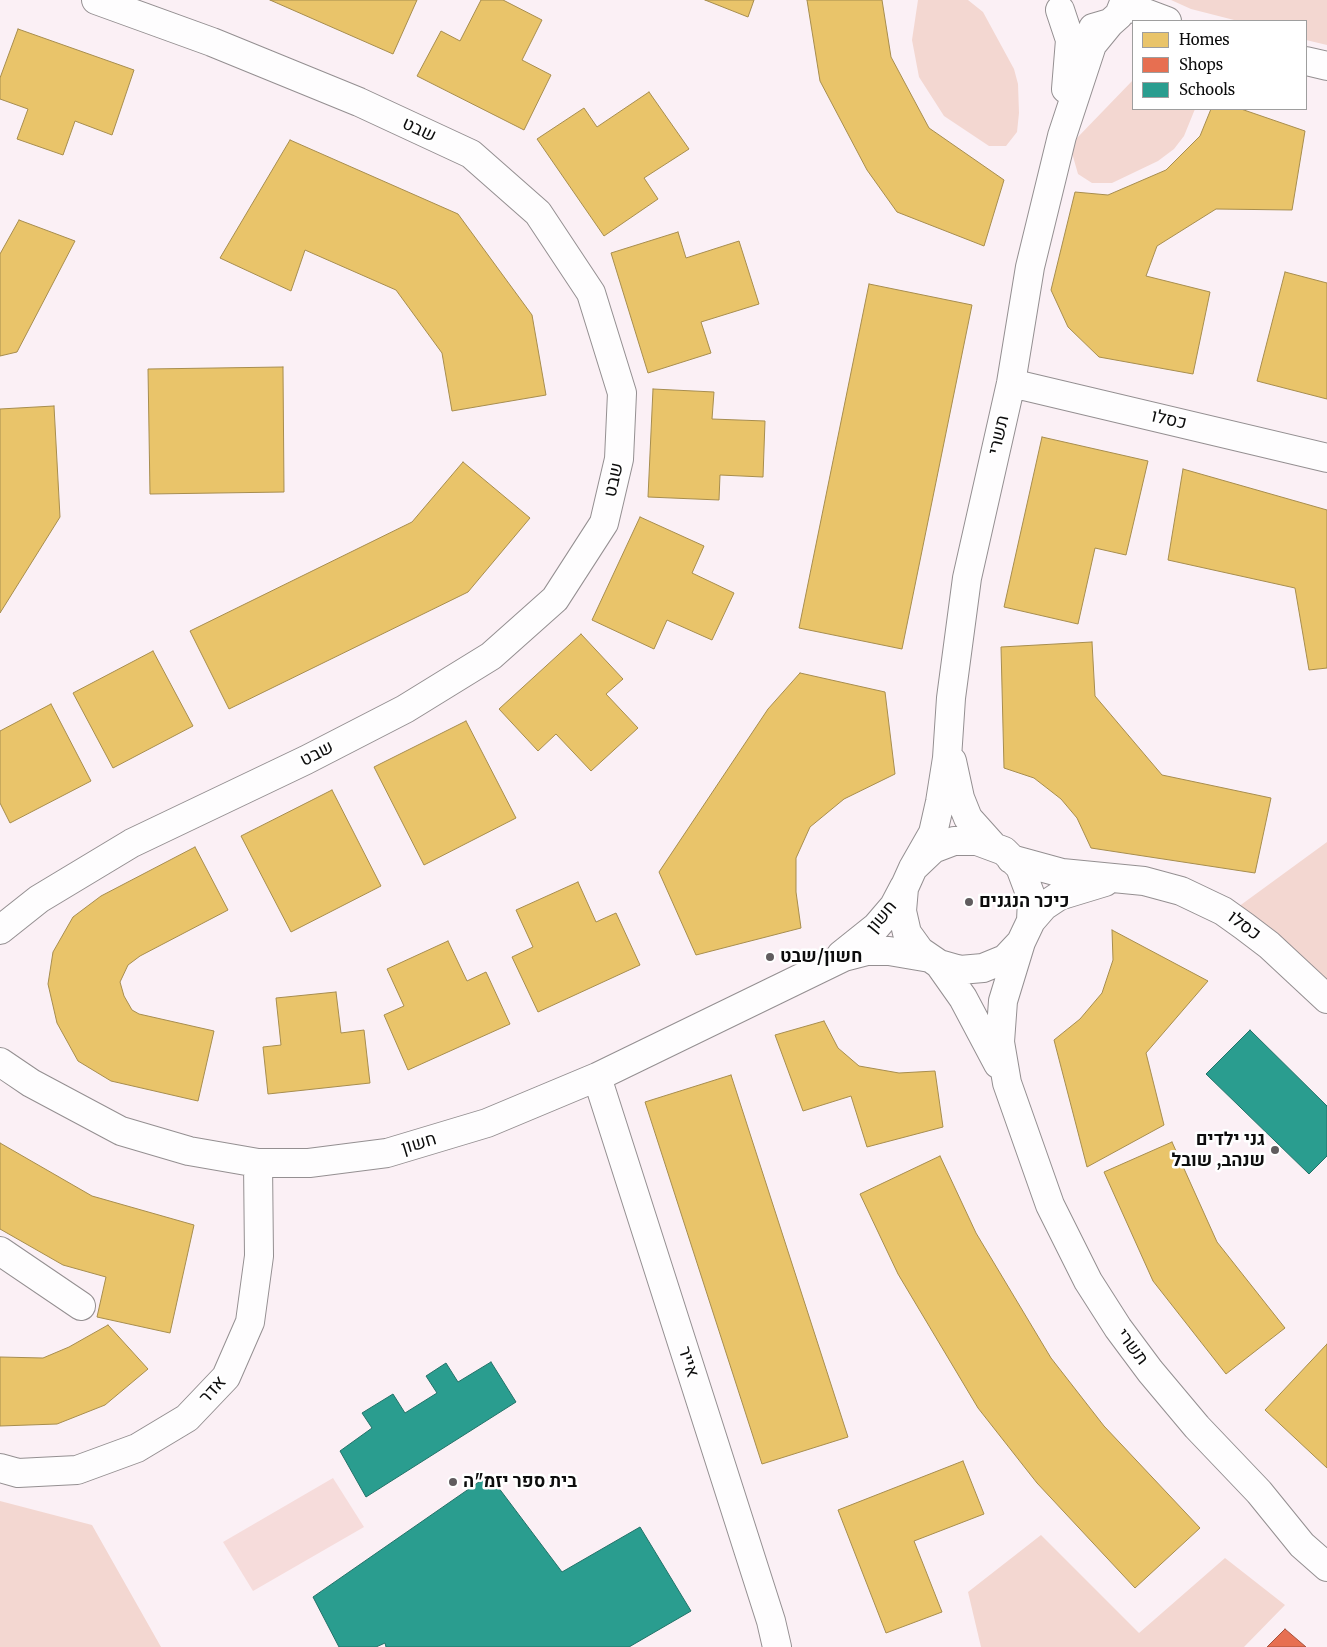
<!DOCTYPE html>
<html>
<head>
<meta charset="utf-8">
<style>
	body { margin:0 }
	#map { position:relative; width:1327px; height:1647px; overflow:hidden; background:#fbf0f5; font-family:Merriweather,serif }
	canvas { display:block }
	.legend { position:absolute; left:1132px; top:20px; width:175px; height:90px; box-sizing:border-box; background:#fff; border:1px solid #9e9e9e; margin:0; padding:6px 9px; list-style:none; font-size:15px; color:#0d0d0d }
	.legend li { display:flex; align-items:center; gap:10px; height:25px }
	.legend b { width:25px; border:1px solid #9e9e9e }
</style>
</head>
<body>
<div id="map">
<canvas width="1327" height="1647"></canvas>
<ul class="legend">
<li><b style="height:14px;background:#e9c46a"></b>Homes</li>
<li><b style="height:14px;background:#e76f51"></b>Shops</li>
<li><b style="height:14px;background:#2a9d8f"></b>Schools</li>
</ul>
</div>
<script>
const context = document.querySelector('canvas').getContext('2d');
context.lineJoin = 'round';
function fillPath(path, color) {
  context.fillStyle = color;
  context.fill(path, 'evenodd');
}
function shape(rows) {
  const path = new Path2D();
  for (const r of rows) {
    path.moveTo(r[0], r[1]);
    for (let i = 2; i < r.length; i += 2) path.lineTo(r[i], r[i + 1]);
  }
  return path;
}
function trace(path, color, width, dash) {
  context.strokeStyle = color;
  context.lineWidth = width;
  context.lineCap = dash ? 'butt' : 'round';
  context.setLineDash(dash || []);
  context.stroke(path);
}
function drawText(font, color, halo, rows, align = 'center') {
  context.font = font + ' Merriweather,Heebo,serif';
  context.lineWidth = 5;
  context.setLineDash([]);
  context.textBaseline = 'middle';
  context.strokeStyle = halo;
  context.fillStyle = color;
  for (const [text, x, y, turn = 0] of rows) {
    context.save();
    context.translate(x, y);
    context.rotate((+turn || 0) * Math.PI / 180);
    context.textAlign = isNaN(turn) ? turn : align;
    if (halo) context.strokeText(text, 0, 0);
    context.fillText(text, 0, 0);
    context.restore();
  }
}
const green = shape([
	[918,0,968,0,983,12,1014,69,1018,84,1019,113,1017,132,1006,146,989,146,944,116,919,77,912,40],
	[1171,0,1327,0,1327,45,1306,40,1306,21,1238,21,1191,9],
	[1133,80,1133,109,1195,109,1184,136,1174,149,1158,161,1112,183,1092,183,1078,174,1072,153,1076,139],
	[1327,842,1327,985,1238,907],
	[0,1501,92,1525,161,1647,0,1647],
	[1041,1535,1139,1633,1225,1558,1285,1605,1244,1647,981,1647,968,1592]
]);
const pitch = shape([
	[333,1478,364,1527,253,1591,223,1542]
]);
const homes = shape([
	[270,0,417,0,393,54,270,0],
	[481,0,503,0,542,20,522,60,551,75,524,130,417,76,441,31,460,41,481,0],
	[705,0,754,0,748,17,705,0],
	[807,0,882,0,891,57,929,128,1004,180,984,246,897,212,867,170,820,81,807,0],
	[18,29,134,70,112,135,75,121,63,155,17,139,28,109,0,99,0,78,18,29],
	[649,92,689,149,644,178,658,199,604,236,537,139,584,108,597,127,649,92],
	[1211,109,1241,109,1305,131,1292,210,1216,209,1157,246,1146,276,1210,292,1193,374,1099,357,1068,327,1051,290,1075,192,1108,195,1166,170,1200,136,1211,109],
	[290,140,458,214,532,315,546,395,452,411,442,353,396,290,305,250,291,291,220,258,290,140],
	[19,220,75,241,17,352,0,356,0,254,19,220],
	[678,232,686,258,739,241,759,304,701,322,711,353,648,373,611,253,678,232],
	[1285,272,1327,283,1327,399,1257,381,1285,272],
	[869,284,972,305,902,649,799,628,869,284],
	[283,367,284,492,150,494,148,369,283,367],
	[653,389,714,392,712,419,765,421,763,477,720,475,719,500,648,497,653,389],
	[54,406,60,517,0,613,0,409,54,406],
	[1042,437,1148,461,1126,555,1095,548,1078,624,1004,607,1042,437],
	[463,462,530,518,468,592,229,709,190,631,412,522,463,462],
	[1183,469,1327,510,1327,668,1309,670,1295,588,1168,560,1183,469],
	[640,517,704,546,692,573,734,593,712,640,667,620,654,649,592,620,640,517],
	[581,634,623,679,606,694,638,728,591,771,556,734,538,751,499,709,581,634],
	[1092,642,1095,696,1162,775,1271,798,1255,873,1091,848,1077,818,1061,799,1034,778,1004,768,1001,647,1092,642],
	[153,651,193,726,113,768,73,693,153,651],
	[800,673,885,692,895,774,844,799,810,827,796,858,796,892,801,928,696,955,659,872,768,709,800,673],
	[51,704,91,781,10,823,0,803,0,731,51,704],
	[466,721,516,818,424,865,374,767,466,721],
	[332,790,381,886,291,932,241,836,332,790],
	[195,847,228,910,140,956,128,965,120,982,124,996,132,1010,139,1014,214,1031,198,1101,111,1081,78,1061,57,1023,48,984,53,952,73,917,101,896,195,847],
	[578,882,596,922,616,913,640,965,538,1012,512,957,533,947,516,910,578,882],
	[1112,930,1208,981,1146,1053,1164,1125,1087,1167,1054,1040,1080,1019,1102,993,1113,960,1112,930],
	[448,941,467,981,486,972,510,1024,408,1070,384,1015,404,1006,387,969,448,941],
	[336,992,341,1033,364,1030,370,1083,268,1094,263,1047,281,1045,276,998,336,992],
	[824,1021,838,1048,859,1066,899,1073,935,1071,943,1127,867,1147,851,1096,803,1111,775,1035,824,1021],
	[731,1075,848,1437,762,1464,645,1102,731,1075],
	[1172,1142,1217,1242,1285,1328,1226,1374,1153,1281,1104,1172,1172,1142],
	[0,1143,92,1196,194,1225,170,1333,97,1317,106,1277,63,1265,0,1229,0,1143],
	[940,1156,976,1233,1051,1358,1104,1426,1200,1528,1135,1588,1037,1483,978,1408,898,1274,860,1194,940,1156],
	[108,1325,148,1369,105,1405,57,1424,0,1426,0,1357,43,1358,69,1347,108,1325],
	[1327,1344,1327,1468,1265,1410,1327,1344],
	[963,1461,984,1514,914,1541,942,1612,886,1633,838,1510,963,1461]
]);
const shops = shape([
	[1285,1629,1306,1647,1267,1647,1285,1629]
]);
const schools = shape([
	[1250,1030,1327,1106,1327,1156,1309,1174,1206,1074,1250,1030],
	[491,1362,516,1402,366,1497,340,1451,372,1428,362,1413,393,1394,405,1413,437,1393,426,1376,446,1363,458,1382,491,1362],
	[489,1475,562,1572,640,1527,691,1611,629,1647,386,1647,385,1643,376,1647,339,1647,313,1597,489,1475]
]);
const minor = shape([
	[1124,5,1167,21],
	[1060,10,1070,40,1066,89],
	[1093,28,1110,23,1119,15,1125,0],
	[1306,61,1327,66],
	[1011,383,1327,458],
	[952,761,960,798,968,818,994,847],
	[1011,859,1062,873,1144,881,1181,891,1223,911,1244,926,1269,945,1327,999],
	[913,868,933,849,954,841,977,841,1004,851,1020,867,1032,899,1031,921,1021,942,1005,959,983,968,960,970,939,964,920,951,907,933,902,911,904,888,913,868,933,833,940,802,947,758,951,698,967,578,1011,383,1030,267,1062,136,1092,45,1110,23],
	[1031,921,1044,906,1059,896,1105,882],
	[0,930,39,899,132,843,306,760,405,709,491,656,555,599,604,523,619,459,622,393,591,293,538,213,471,154,359,102,212,42,96,0],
	[1021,942,1003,1001,1000,1042,1007,1083,1050,1205,1088,1281,1118,1328,1150,1371,1197,1427,1259,1492,1302,1545,1327,1567],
	[841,955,876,927,894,906,904,887],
	[939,964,963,998,998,1064],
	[0,1062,31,1083,121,1131,189,1151,258,1163,309,1163,387,1153,487,1123,597,1077,844,957,867,951,889,951,930,958],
	[597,1077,771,1621,777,1647],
	[0,1251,81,1306],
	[0,1468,18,1473,77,1470,137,1448,187,1418,226,1377,250,1322,259,1256,258,1163]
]);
const markers = [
	[969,902,5,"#605c5e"],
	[770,957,5,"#605c5e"],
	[1275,1150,5,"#605c5e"],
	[453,1482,5,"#605c5e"]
];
const streetNames = [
	["שבט",419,130,25],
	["כסלו",1169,420,13],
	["תשרי",999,435,-77],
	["שבט",614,480,-78],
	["שבט",317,754,-27],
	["חשון",882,917,-50],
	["כסלו",1244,926,37],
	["חשון",419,1144,-17],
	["תשרי",1132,1347,53],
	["אייר",688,1362,72],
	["אדר",213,1390,-48]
];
const poiNames = [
	["כיכר הנגנים",979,902],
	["חשון/שבט",780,957],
	["גני ילדים",1265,1140,"right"],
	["שנהב, שובל",1265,1161,"right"],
	["בית ספר יזמ\"ה",463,1482]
];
fillPath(green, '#f3d7d1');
fillPath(pitch, '#f6dcdb');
fillPath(homes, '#e9c46a');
trace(homes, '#a78d4e', 1);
fillPath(shops, '#e76f51');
trace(shops, '#a6523d', 1);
fillPath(schools, '#2a9d8f');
trace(schools, '#217268', 1);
trace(minor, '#948f91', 30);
trace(minor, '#fefdfe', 28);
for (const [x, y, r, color] of markers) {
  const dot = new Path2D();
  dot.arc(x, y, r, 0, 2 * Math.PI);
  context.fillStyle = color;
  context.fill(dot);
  trace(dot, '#fff', 2);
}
drawText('18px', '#0d0d0d', '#fff', streetNames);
drawText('bold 18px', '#0d0d0d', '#fff', poiNames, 'left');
</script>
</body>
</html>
